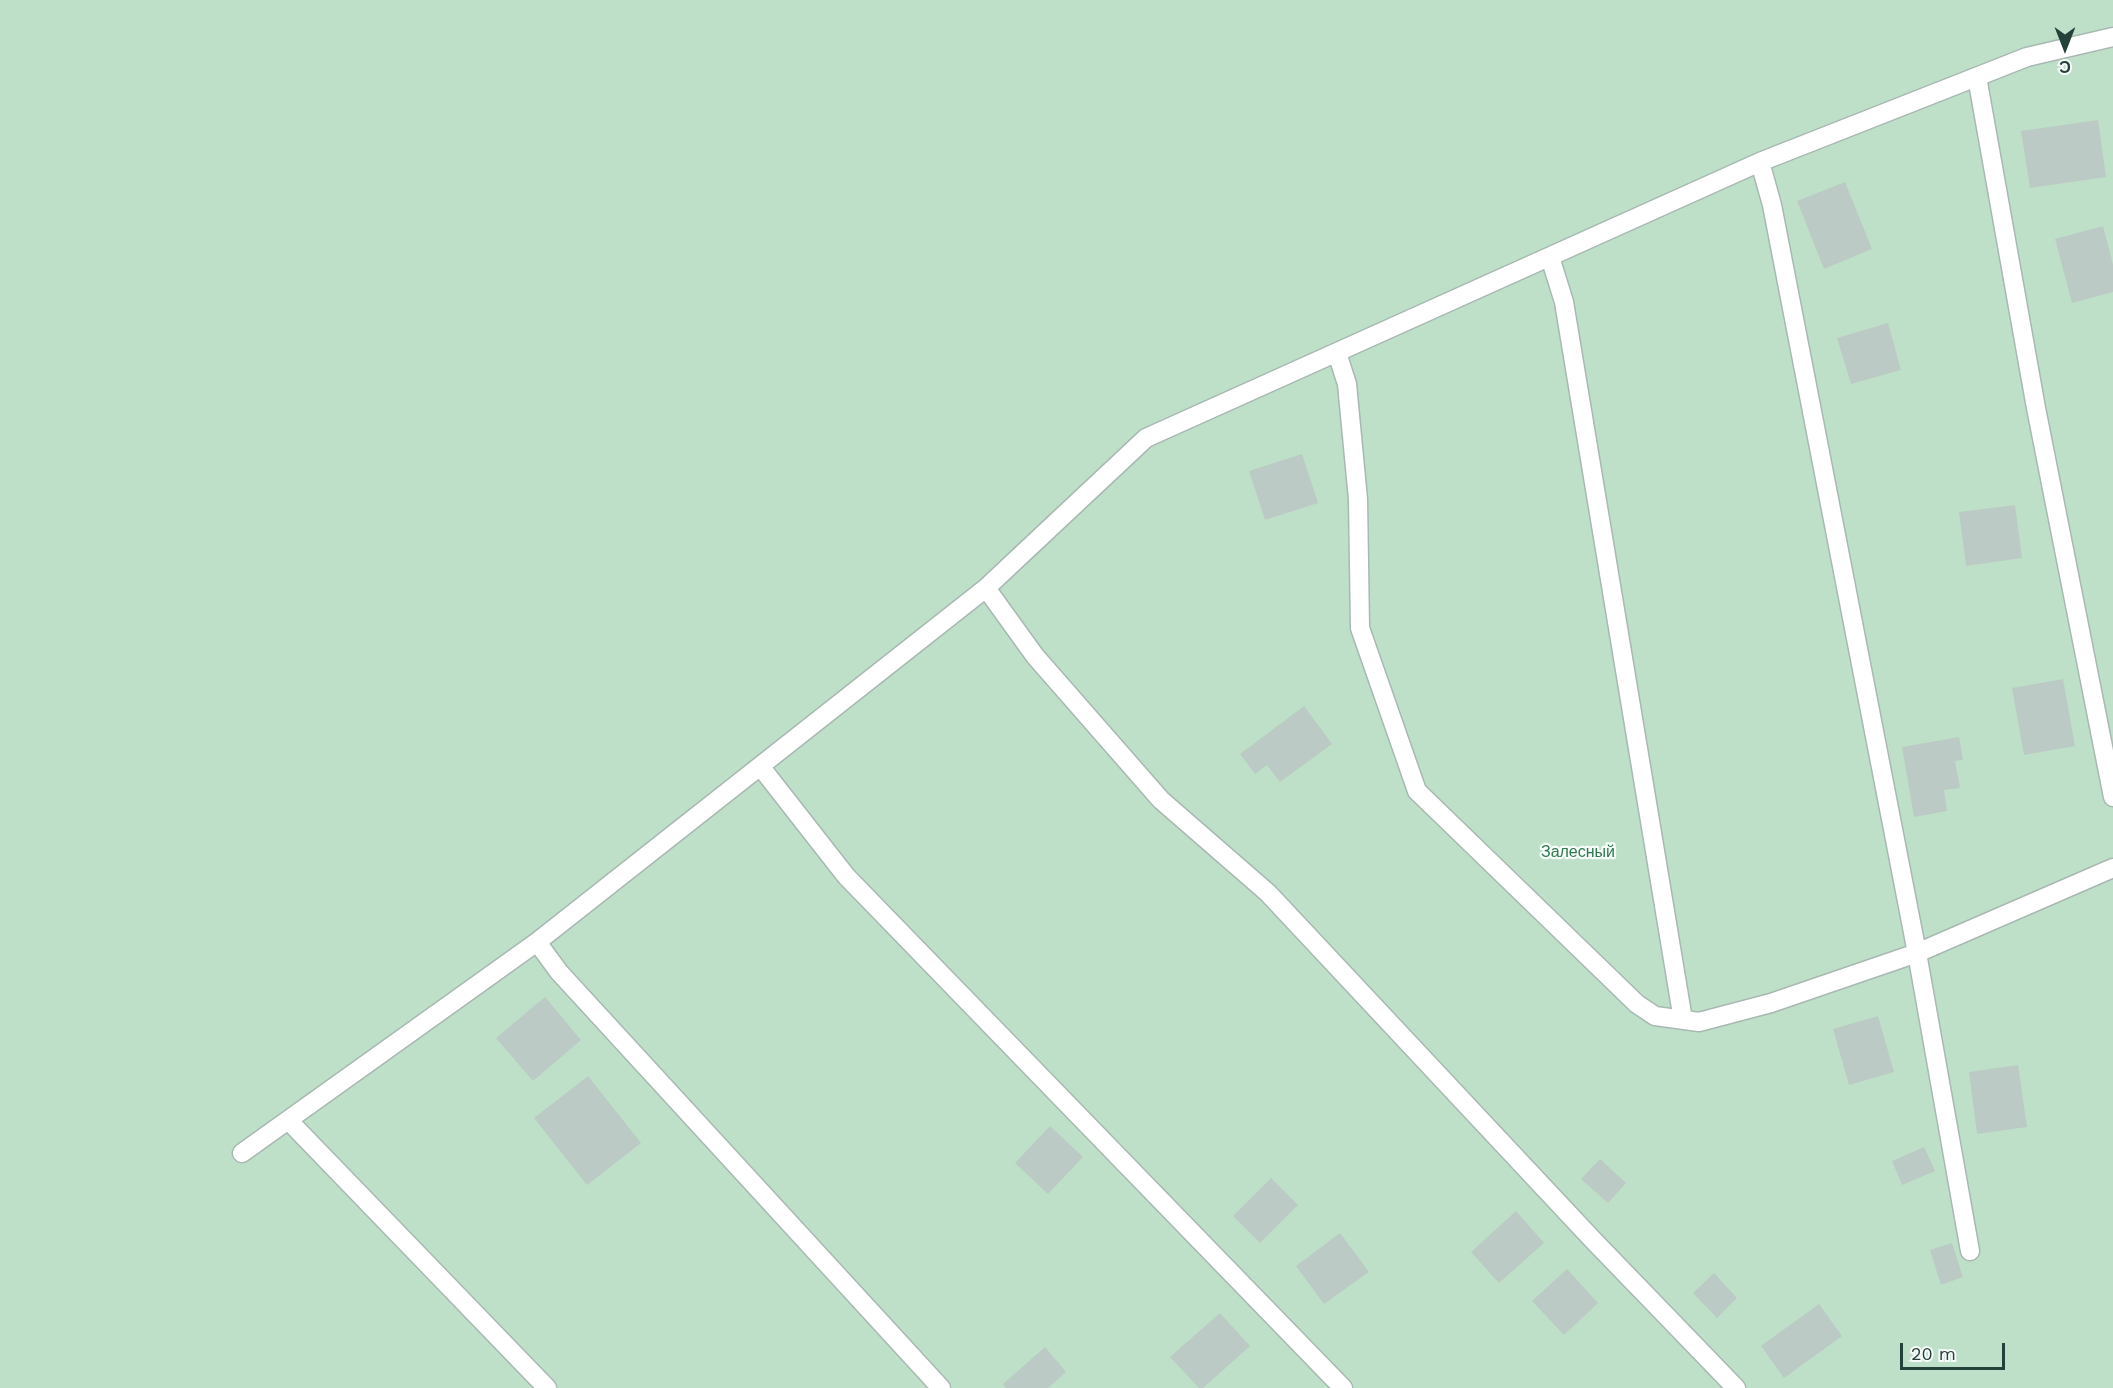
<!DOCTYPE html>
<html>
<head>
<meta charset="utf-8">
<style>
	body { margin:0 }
	#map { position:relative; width:2113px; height:1388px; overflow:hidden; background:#e6efeb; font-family:"Work Sans",sans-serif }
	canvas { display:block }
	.north { position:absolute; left:2035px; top:18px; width:60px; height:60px; -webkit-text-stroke:4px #f7fbf9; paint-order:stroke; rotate:180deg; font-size:16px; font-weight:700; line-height:24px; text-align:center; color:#24423a }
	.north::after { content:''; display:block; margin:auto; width:21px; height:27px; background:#24423a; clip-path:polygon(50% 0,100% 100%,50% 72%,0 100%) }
	.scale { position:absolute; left:1900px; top:1343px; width:105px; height:27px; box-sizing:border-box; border:3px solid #24423a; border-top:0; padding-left:8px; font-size:18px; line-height:21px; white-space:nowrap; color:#24423a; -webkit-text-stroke:4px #f7fbf9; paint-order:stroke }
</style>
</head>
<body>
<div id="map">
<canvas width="2113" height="1388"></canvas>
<div class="north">С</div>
<div class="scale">20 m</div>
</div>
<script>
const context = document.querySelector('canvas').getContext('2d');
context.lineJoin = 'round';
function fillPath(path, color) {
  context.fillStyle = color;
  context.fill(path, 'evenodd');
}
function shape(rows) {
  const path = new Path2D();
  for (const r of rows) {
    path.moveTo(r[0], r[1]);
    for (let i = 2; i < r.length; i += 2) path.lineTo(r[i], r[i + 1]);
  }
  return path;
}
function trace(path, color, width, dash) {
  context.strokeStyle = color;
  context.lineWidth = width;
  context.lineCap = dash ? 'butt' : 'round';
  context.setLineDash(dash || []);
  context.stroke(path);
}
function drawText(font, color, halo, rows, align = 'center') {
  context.font = font + ' "Work Sans",sans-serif';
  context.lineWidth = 4.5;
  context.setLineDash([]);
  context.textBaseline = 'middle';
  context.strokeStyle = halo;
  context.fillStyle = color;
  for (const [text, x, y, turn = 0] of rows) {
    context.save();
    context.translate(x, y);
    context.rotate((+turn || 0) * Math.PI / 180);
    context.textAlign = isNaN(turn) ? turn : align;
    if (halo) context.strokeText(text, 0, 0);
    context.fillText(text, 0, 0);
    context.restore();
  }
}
const green = shape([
	[0,0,2113,0,2113,1388,0,1388]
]);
const building = shape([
	[2098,120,2106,177,2030,188,2021,131],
	[1845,182,1872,249,1824,269,1797,201],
	[2103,226,2113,265,2113,292,2072,303,2055,239],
	[1888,323,1901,370,1851,384,1837,338],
	[1302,454,1318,503,1265,520,1249,471],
	[2015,505,2022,558,1966,566,1959,512],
	[2063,679,2075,746,2024,755,2012,688],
	[1304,706,1332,744,1280,782,1267,765,1255,774,1240,754],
	[1959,737,1963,760,1955,761,1960,788,1944,790,1947,811,1914,817,1902,747],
	[545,997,581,1040,533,1081,496,1038],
	[1878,1016,1894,1072,1849,1085,1833,1029],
	[2018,1065,2027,1127,1977,1134,1969,1072],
	[588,1076,641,1143,587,1185,534,1118],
	[1050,1126,1083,1157,1048,1194,1015,1163],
	[1924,1147,1935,1171,1902,1185,1892,1161],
	[1600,1159,1626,1183,1608,1203,1581,1179],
	[1271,1178,1298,1205,1260,1243,1233,1216],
	[1516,1211,1544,1243,1499,1283,1471,1252],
	[1340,1233,1369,1272,1324,1304,1296,1266],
	[1952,1243,1963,1277,1941,1285,1930,1250],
	[1567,1269,1598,1303,1564,1335,1532,1301],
	[1714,1273,1737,1298,1717,1318,1693,1293],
	[1819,1304,1842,1336,1784,1378,1761,1346],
	[1220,1313,1250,1346,1203,1388,1199,1388,1170,1357],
	[1045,1347,1066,1372,1048,1388,1006,1388,1003,1384]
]);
const service = shape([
	[1977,77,2036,408,2113,797],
	[1760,162,1772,205,1917,953,1970,1251],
	[1550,257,1564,302,1683,1020],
	[1337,353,1347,384,1358,499,1360,628,1417,791,1637,1004,1655,1016,1699,1022,1771,1003,1917,953,2113,868],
	[986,588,1035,656,1161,800,1268,893,1593,1240,1736,1388],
	[760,766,846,876,1343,1388],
	[537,942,559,972,941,1388],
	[288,1120,547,1388],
	[242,1153,537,942,986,588,1146,438,1760,162,2027,57,2113,37]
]);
const parkNames = [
	["Залесный",1578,852]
];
fillPath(green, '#bfe0c8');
fillPath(building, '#bbcac4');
trace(service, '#a8b8b2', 21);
trace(service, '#fff', 18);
drawText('16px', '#2d7a4b', '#f7fbf9', parkNames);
</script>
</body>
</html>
